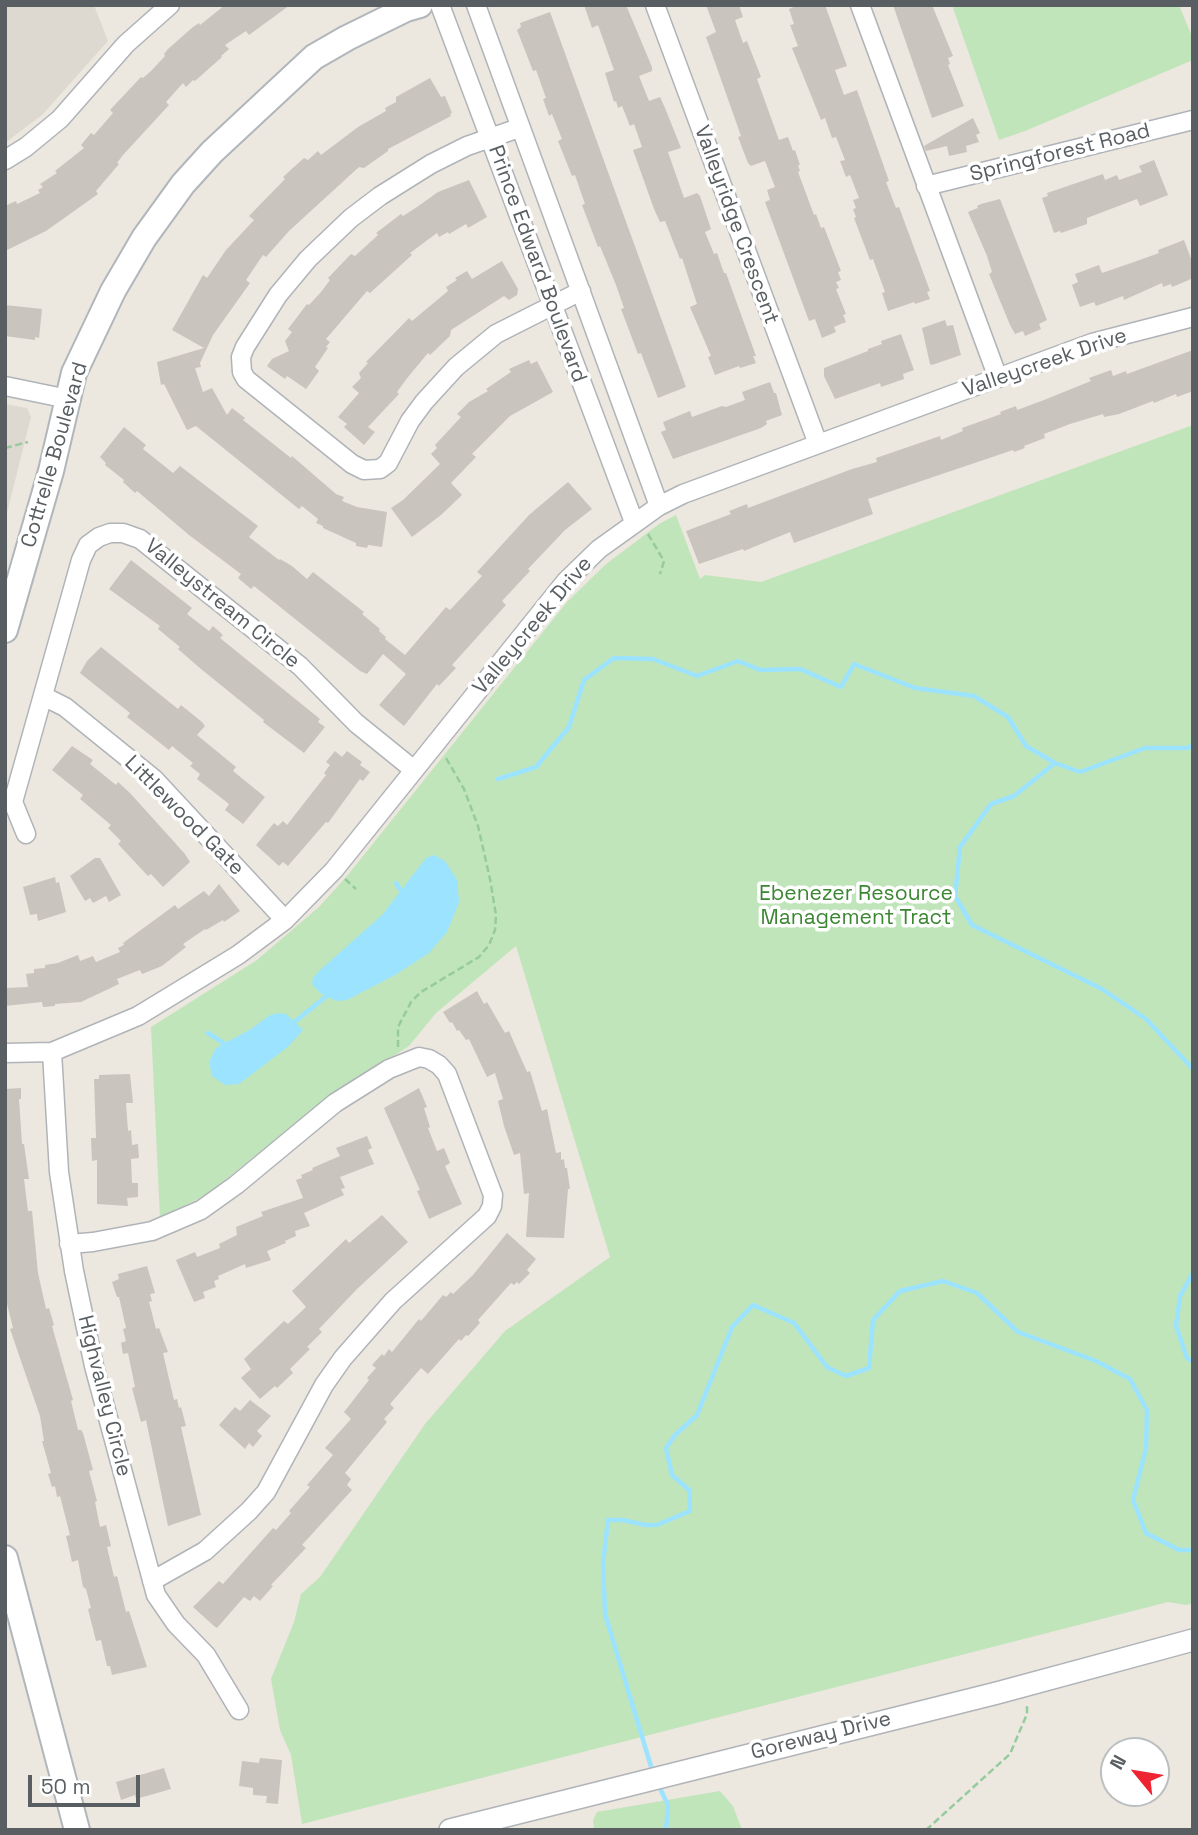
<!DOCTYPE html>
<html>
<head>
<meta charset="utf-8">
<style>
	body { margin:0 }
	#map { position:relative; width:1198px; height:1835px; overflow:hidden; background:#ece7df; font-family:"Space Grotesk",sans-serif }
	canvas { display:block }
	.frame { position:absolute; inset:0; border:7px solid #585e61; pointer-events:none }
	.north { position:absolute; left:1100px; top:1737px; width:70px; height:70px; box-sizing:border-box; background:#fff; border:2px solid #bcbfc0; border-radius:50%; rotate:300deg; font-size:19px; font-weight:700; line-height:28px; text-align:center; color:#585e61 }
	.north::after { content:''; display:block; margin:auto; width:24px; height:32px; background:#ee2432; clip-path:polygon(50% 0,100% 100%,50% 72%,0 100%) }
	.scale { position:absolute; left:28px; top:1775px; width:112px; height:32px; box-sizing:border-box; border:4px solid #585e61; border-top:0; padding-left:9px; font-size:21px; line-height:24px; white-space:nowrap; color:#585e61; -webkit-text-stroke:5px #fff; paint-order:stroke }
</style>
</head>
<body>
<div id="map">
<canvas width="1198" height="1835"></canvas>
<div class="frame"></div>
<div class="north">N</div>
<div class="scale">50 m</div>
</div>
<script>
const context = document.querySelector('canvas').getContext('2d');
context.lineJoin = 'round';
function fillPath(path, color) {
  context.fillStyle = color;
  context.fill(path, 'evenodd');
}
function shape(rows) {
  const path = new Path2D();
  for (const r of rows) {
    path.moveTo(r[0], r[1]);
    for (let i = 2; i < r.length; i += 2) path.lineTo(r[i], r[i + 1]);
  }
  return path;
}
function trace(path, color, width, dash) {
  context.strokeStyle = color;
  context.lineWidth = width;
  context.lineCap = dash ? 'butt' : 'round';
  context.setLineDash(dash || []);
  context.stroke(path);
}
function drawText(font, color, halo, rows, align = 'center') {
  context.font = font + ' "Space Grotesk",sans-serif';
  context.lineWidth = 7;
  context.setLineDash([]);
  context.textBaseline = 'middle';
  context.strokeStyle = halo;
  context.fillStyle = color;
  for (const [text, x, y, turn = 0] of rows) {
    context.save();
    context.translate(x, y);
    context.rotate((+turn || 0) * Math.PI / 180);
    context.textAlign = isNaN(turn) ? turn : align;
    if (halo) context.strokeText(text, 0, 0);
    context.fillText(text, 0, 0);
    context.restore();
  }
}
const education = shape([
	[5,5,94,5,108,41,43,114,5,143],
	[5,404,27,408,31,417,5,521]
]);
const green = shape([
	[952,5,1179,5,1193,39,1193,60,1025,131,999,140],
	[1193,425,1193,1603,1186,1605,1168,1602,302,1824,291,1755,280,1730,271,1679,294,1622,301,1594,320,1577,425,1424,505,1331,610,1257,516,946,436,1013,409,1046,311,1110,208,1194,160,1218,151,1027,257,960,319,907,347,876,567,602,605,565,659,524,676,515,700,579,705,575,761,582],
	[720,1791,733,1806,742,1830,594,1830,593,1820,597,1812]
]);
const water = shape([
	[434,855,445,861,457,880,459,902,447,932,429,953,395,975,347,1000,336,1001,320,993,312,984,313,978,319,971,383,914,426,858],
	[278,1013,286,1014,303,1030,289,1046,239,1084,225,1085,212,1076,209,1062,216,1048,251,1029,270,1015]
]);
const stream = shape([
	[1055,763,1014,796,991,804,960,847,955,896,972,925,1102,989,1146,1019,1193,1069],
	[498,779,536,767,569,727,584,680,614,658,653,659,697,676,738,661,760,670,800,669,841,687,854,664,915,688,974,696,1008,717,1026,746,1055,763,1080,772,1145,748,1188,748,1193,745],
	[396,883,403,894],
	[292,1024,329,994],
	[208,1033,228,1046],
	[1193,1273,1180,1296,1176,1326,1187,1358,1193,1362],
	[653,1773,605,1614,603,1563,608,1520,623,1520,645,1525,657,1525,690,1511,689,1490,672,1475,666,1448,675,1435,697,1415,732,1327,753,1305,794,1323,827,1367,846,1376,869,1368,873,1320,900,1291,943,1281,977,1293,1018,1332,1096,1361,1130,1379,1147,1410,1146,1448,1133,1500,1146,1533,1179,1550,1193,1550],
	[658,1784,668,1805,666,1830]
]);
const building = shape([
	[225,5,290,5,249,35,246,31,225,45,229,49,221,56,222,57,195,81,193,80,186,87,183,83,166,102,169,105,123,155,117,163,119,164,96,191,98,194,46,231,5,251,5,206,16,201,17,204,40,193,38,190,43,187,40,184,57,173,55,171,84,148,81,145,91,133,94,135,113,113,110,110,141,77,143,78,151,71,165,56,164,54,168,49,193,27,199,23,200,25],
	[584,5,626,5,652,67,652,71,639,76,649,101,660,97,665,108,681,148,668,152,684,198,697,193,700,196,711,229,705,232,714,254,717,253,724,273,726,273,756,356,753,356,756,363,740,368,739,366,715,375,708,357,711,356,690,307,697,304,682,258,680,259,665,221,660,222,654,209,633,150,642,147,634,124,630,126,622,106,618,108,616,101,614,102,605,73,614,70,598,25,592,28],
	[706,5,739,5,743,17,735,20,743,43,747,41,761,77,757,79,779,140,788,137,793,151,795,150,800,165,798,165,800,171,798,172,814,215,816,214,821,228,824,227,841,271,838,272,841,280,836,282,839,288,836,289,846,314,843,315,846,322,834,327,836,332,822,338,815,319,809,321,765,202,770,200,767,190,775,187,765,161,751,166,748,163,738,137,741,136,706,37,716,32],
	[799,5,825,5,847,66,835,70,844,95,857,90,889,181,886,182,896,208,899,207,930,291,927,292,930,299,915,304,914,302,888,311,882,293,885,292,873,259,870,260,854,218,856,217,853,209,856,208,853,200,859,198,850,175,846,177,840,161,845,160,836,137,832,138,825,118,821,120,792,48,798,46,790,25,794,24,789,9],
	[893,5,932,5,953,56,948,58,950,64,948,65,964,106,932,118],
	[550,12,686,387,658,398,641,353,638,354,621,309,624,308,616,285,600,246,598,247,582,205,585,204,575,175,572,176,558,141,562,139,552,114,549,116,543,99,546,98,536,70,533,71,517,30,521,27,520,23],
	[430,78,441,97,445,96,452,113,450,114,451,116,388,149,388,151,364,168,359,167,289,231,266,257,263,255,246,280,250,283,213,335,200,363,201,367,195,368,203,392,212,388,227,415,232,408,245,418,243,420,291,458,292,456,336,494,344,497,342,501,357,507,387,512,382,547,368,545,367,548,356,546,356,543,323,528,323,526,316,523,318,519,302,506,299,509,196,426,187,430,164,384,161,385,157,362,204,348,172,330,203,275,207,278,226,250,254,220,249,216,285,179,283,177,304,158,308,160,318,151,321,155,358,127,386,111,385,108,396,102,396,97],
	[973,118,980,133,976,135,979,142,966,146,967,152,949,156,947,146,926,151,924,146],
	[1154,160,1168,195,1140,206,1137,199,1087,218,1087,224,1061,233,1060,231,1054,233,1042,198,1048,196,1047,193,1103,174,1105,180,1117,175,1119,180,1142,172,1139,166],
	[469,180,487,217,468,228,466,224,449,234,448,232,439,237,437,233,410,253,412,255,370,293,367,291,326,339,330,342,326,347,328,348,315,367,319,371,306,389,287,376,285,379,267,366,272,359,289,351,285,341,292,332,288,329,307,304,309,305,321,292,330,280,328,278,351,254,355,256,378,235,376,233,401,214,403,216,417,207,438,192],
	[1000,199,1047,320,1039,324,1041,329,1025,336,1023,331,1015,334,1010,325,989,274,992,272,987,256,968,212,978,208,977,206,981,204],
	[1184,240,1193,264,1193,277,1189,280,1172,287,1171,284,1163,287,1162,283,1124,300,1123,296,1096,306,1094,302,1080,307,1072,285,1078,282,1075,274,1099,265,1102,273,1134,262,1159,253,1158,250],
	[502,261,518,289,517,295,509,300,504,296,451,330,450,336,430,355,428,353,408,377,397,392,399,394,368,427,375,432,364,445,344,427,347,424,338,417,359,393,352,387,361,378,359,373,368,363,366,362,409,318,412,321,448,291,446,287,457,280,455,278,467,271,472,279],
	[5,305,42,309,39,338,35,337,35,340,5,336],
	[945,320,947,326,953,325,961,355,932,365,930,364,922,328],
	[901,334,914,370,903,374,904,379,881,387,880,383,835,399,824,376,824,368,868,351,868,349,882,344,881,341],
	[1193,350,1193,391,1177,397,1176,394,1154,403,1153,401,1119,414,1104,417,1103,414,1070,424,1044,434,1045,438,1024,446,1025,448,1014,452,1013,450,868,499,873,514,794,543,790,532,744,551,743,549,699,564,686,531,731,514,729,511,747,504,748,508,852,469,877,462,876,458,940,436,941,440,963,431,962,428,1001,414,1000,412,1016,406,1017,410,1044,400,1091,381,1089,378,1111,370,1113,376,1126,371,1127,374],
	[529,360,531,364,537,361,553,392,510,416,472,454,476,457,451,483,462,495,441,515,412,537,391,508,403,500,440,464,431,454,437,448,435,445,461,417,457,414,469,402,488,391,486,389,511,372,509,369],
	[770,382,774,393,776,393,782,415,766,421,767,424,761,428,673,459,661,432,666,430,663,422,690,411,692,417,722,406,726,407,745,400,742,392],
	[124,427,146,445,143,449,173,473,180,466,258,526,249,537,279,560,280,559,292,566,307,579,313,572,364,612,362,614,380,629,379,631,386,637,385,639,405,655,446,607,450,610,482,576,477,572,529,515,568,482,592,509,565,530,528,569,530,571,502,601,506,605,452,665,456,668,439,686,437,684,404,726,379,705,406,674,383,654,367,674,360,671,254,586,251,589,238,578,241,574,189,535,137,491,135,493,123,482,124,480,105,465,106,463,100,457],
	[131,560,192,608,187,614,209,631,213,626,223,635,220,638,320,719,318,722,325,727,304,753,263,722,264,720,201,669,178,649,180,647,158,629,160,626,109,589],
	[101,647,178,709,181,705,202,722,205,726,197,735,236,767,233,771,265,797,243,824,225,810,229,804,197,779,200,774,190,766,193,763,172,746,169,750,127,717,130,713,80,673,87,661],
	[72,746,93,760,90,764,116,785,118,782,130,793,185,854,190,862,163,887,151,874,148,876,118,844,121,841,108,828,111,825,80,799,83,795,52,770],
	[335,751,342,757,347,751,362,762,360,765,370,772,363,781,360,779,328,823,326,822,288,866,283,862,279,866,256,845,274,823,278,826,283,821,287,825,326,775,324,773,330,765,326,762],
	[95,858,100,858,121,895,109,902,106,896,93,903,90,898,85,901,70,876],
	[55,877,56,883,59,882,66,912,38,921,37,914,30,915,23,887],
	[219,884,240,911,224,922,223,920,206,930,205,929,183,944,186,947,162,966,142,974,140,970,117,979,119,984,81,1002,55,1004,55,1006,43,1007,42,1002,5,1006,5,988,28,987,26,974,34,973,34,969,45,968,45,965,58,963,78,955,80,961,93,956,96,962,120,952,118,948,124,945,123,943,175,905,178,909,204,891,209,896],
	[477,991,484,1004,487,1002,505,1033,509,1031,527,1072,530,1071,542,1111,547,1109,556,1153,561,1152,561,1160,564,1159,565,1168,567,1168,570,1189,568,1189,564,1238,526,1237,529,1193,524,1194,520,1153,514,1155,504,1126,498,1101,503,1099,495,1073,487,1077,469,1039,466,1040,459,1030,457,1031,452,1022,450,1023,443,1012],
	[130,1074,133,1103,126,1103,128,1131,131,1130,132,1145,138,1144,139,1158,131,1159,132,1183,138,1183,138,1197,127,1198,128,1206,97,1204,97,1160,92,1161,91,1138,96,1138,94,1079,99,1079,99,1075],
	[21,1088,21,1099,19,1099,22,1144,24,1144,29,1179,24,1179,28,1211,32,1211,38,1273,46,1309,49,1308,54,1325,52,1326,73,1400,71,1401,78,1430,81,1430,83,1433,93,1470,89,1471,97,1501,95,1502,100,1527,106,1525,111,1546,107,1547,114,1577,117,1576,126,1612,129,1611,130,1614,147,1667,112,1675,110,1666,107,1666,101,1640,96,1641,88,1609,91,1608,86,1589,83,1587,78,1560,72,1562,66,1536,70,1535,60,1496,57,1497,55,1486,52,1487,48,1474,51,1473,42,1441,44,1441,40,1416,10,1329,13,1328,5,1296,5,1089],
	[419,1088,427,1107,424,1108,430,1127,428,1128,437,1151,444,1148,450,1163,445,1166,462,1204,429,1219,417,1191,420,1190,384,1108],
	[367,1136,372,1148,368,1150,374,1164,340,1177,345,1188,341,1189,344,1195,304,1213,310,1226,295,1231,296,1236,285,1241,286,1243,267,1251,271,1260,246,1268,245,1264,218,1276,219,1279,214,1281,216,1287,203,1292,205,1298,194,1302,176,1260,195,1252,197,1257,220,1248,219,1244,237,1235,236,1227,263,1216,261,1212,303,1198,296,1180,302,1178,301,1175,313,1170,312,1168,340,1156,336,1148],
	[382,1215,408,1242,357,1289,319,1329,322,1332,307,1347,310,1349,290,1369,293,1373,277,1388,275,1386,260,1399,241,1378,251,1369,244,1359,284,1321,288,1324,306,1307,292,1291,346,1239,349,1243],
	[507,1233,536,1259,527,1270,530,1273,519,1284,517,1282,514,1285,511,1283,478,1320,480,1323,468,1336,466,1335,461,1341,459,1339,428,1374,421,1368,390,1404,394,1408,384,1419,387,1422,345,1473,351,1479,347,1485,352,1490,302,1545,306,1548,271,1585,273,1586,260,1601,254,1596,250,1601,244,1597,217,1628,214,1626,193,1607,219,1581,223,1584,273,1528,276,1530,291,1513,289,1511,310,1487,307,1485,333,1455,325,1448,351,1419,344,1412,369,1380,367,1378,376,1368,372,1365,382,1354,384,1356,389,1349,392,1352,419,1319,421,1321,443,1295,446,1297,451,1292,453,1294,473,1275],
	[147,1266,155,1293,150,1294,152,1301,149,1302,156,1329,159,1328,168,1352,163,1353,174,1400,177,1399,179,1408,181,1407,186,1426,181,1427,201,1515,168,1526,146,1420,141,1422,132,1388,135,1387,128,1353,123,1354,121,1343,126,1341,123,1329,126,1328,119,1297,117,1297,112,1282,119,1279,118,1274],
	[250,1400,271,1416,257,1431,262,1436,253,1447,249,1443,245,1449,219,1425,235,1407,240,1411],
	[260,1758,282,1760,278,1804,266,1803,267,1796,253,1795,253,1788,239,1786,242,1761,259,1763],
	[164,1768,171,1789,136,1799,135,1795,121,1800,116,1782]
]);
const path = shape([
	[5,448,28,442],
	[648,534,664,561,660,574],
	[345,879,356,889],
	[398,1047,398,1027,411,1002,421,992,479,957,489,945,495,930,496,915,490,879,478,826,464,789,446,758],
	[926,1830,1010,1754,1027,1714,1027,1703]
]);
const minor = shape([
	[440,5,634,522],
	[476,5,659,506],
	[655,5,818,444],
	[860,5,998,378],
	[519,128,467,146,431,164,380,196,351,218,308,259,278,295,245,347,241,357,242,372,246,379,352,464,364,470,380,469,388,463,410,421,424,402,456,367,496,334,581,291],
	[5,160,26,147,60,119,126,44,170,5],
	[926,186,1193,120],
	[5,386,68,399],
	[43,696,65,707,154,779,285,920],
	[26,834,13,802,81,560,88,545,99,537,110,533,123,533,140,539,300,666,356,723,414,770],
	[52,1052,59,1172,74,1271,94,1366,156,1595,176,1624,206,1655,239,1710],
	[5,1053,52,1052,138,1016,238,955,285,920,334,870,566,581,599,549,659,506,683,494,1092,343,1193,317],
	[69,1244,93,1242,152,1231,201,1210,236,1185,335,1103,389,1069,419,1057,429,1059,439,1065,447,1074,493,1195,492,1206,487,1216,393,1301,343,1358,324,1385,266,1492,249,1511,205,1551,152,1581]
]);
const tertiary = shape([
	[450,1830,997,1693,1193,1640]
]);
const secondary = shape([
	[5,630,51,471,74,373,113,291,144,238,183,184,212,152,314,57,347,38,406,9,420,5],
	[5,1558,77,1830]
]);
const streetNames = [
	["Springforest Road",1060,153,-14],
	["Valleyridge Crescent",736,225,70],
	["Prince Edward Boulevard",537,264,70],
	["Valleycreek Drive",1045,363,-19],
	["Cottrelle Boulevard",55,455,-74],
	["Valleystream Circle",222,604,39],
	["Valleycreek Drive",533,626,-50],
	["Littlewood Gate",184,816,45],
	["Highvalley Circle",104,1396,76],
	["Goreway Drive",821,1736,-14]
];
const parkNames = [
	["Ebenezer Resource",856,894],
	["Management Tract",856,918]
];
fillPath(education, '#ded9d0');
fillPath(green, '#c1e5ba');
fillPath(water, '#9ce3ff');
trace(stream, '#9ce3ff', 4.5);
fillPath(building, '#cac4be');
trace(minor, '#b0b4b8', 21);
trace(tertiary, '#b0b4b8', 24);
trace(secondary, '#b1b6bb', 28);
trace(path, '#96cb9d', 2.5, [7, 3.5]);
trace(minor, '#fff', 18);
trace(tertiary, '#fff', 21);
trace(secondary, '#fff', 24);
drawText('21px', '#585e61', '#fff', streetNames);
drawText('21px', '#3b8632', '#fff', parkNames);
</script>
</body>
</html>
